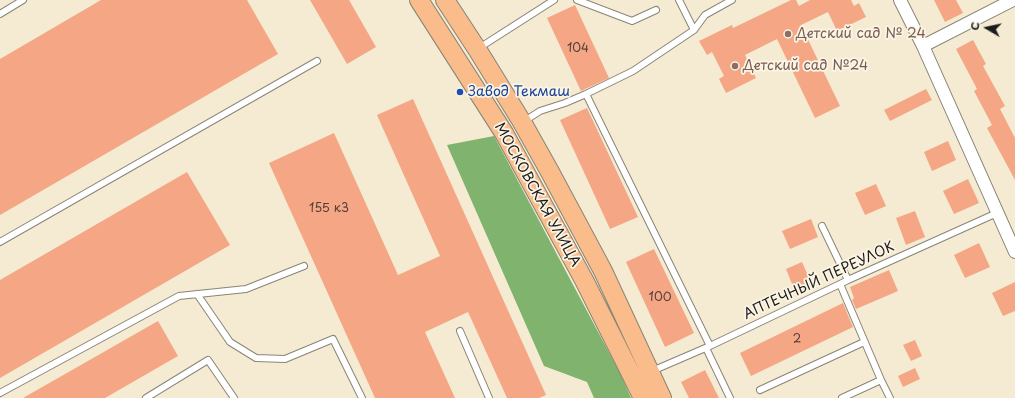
<!DOCTYPE html>
<html>
<head>
<meta charset="utf-8">
<style>
	body { margin:0 }
	#map { position:relative; width:1015px; height:398px; overflow:hidden; background:#f5ebd2; font-family:"Playpen Sans",sans-serif }
	canvas { display:block }
	.north { position:absolute; left:967px; top:8px; width:40px; height:40px; -webkit-text-stroke:3px #fcf5e5; paint-order:stroke; rotate:279deg; font-size:11px; font-weight:700; line-height:16px; text-align:center; color:#1c1c1c }
	.north::after { content:''; display:block; margin:auto; width:14px; height:18px; background:#1c1c1c; clip-path:polygon(50% 0,100% 100%,50% 72%,0 100%) }
</style>
</head>
<body>
<div id="map">
<canvas width="1015" height="398"></canvas>
<div class="north">С</div>
</div>
<script>
const context = document.querySelector('canvas').getContext('2d');
context.lineJoin = 'round';
function fillPath(path, color) {
  context.fillStyle = color;
  context.fill(path, 'evenodd');
}
function shape(rows) {
  const path = new Path2D();
  for (const r of rows) {
    path.moveTo(r[0], r[1]);
    for (let i = 2; i < r.length; i += 2) path.lineTo(r[i], r[i + 1]);
  }
  return path;
}
function trace(path, color, width, dash) {
  context.strokeStyle = color;
  context.lineWidth = width;
  context.lineCap = dash ? 'butt' : 'round';
  context.setLineDash(dash || []);
  context.stroke(path);
}
function drawText(font, color, halo, rows, align = 'center') {
  context.font = font + ' "Playpen Sans",sans-serif';
  context.lineWidth = 3.5;
  context.setLineDash([]);
  context.textBaseline = 'middle';
  context.strokeStyle = halo;
  context.fillStyle = color;
  for (const [text, x, y, turn = 0] of rows) {
    context.save();
    context.translate(x, y);
    context.rotate((+turn || 0) * Math.PI / 180);
    context.textAlign = isNaN(turn) ? turn : align;
    if (halo) context.strokeText(text, 0, 0);
    context.fillText(text, 0, 0);
    context.restore();
  }
}
const forest = shape([
	[494,136,621,375,631,398,594,398,587,382,544,366,447,145]
]);
const building = shape([
	[101,0,247,0,278,54,0,215,0,59],
	[310,0,349,0,376,47,347,64],
	[791,0,796,0,799,6,810,0,851,0,854,6,859,3,866,17,837,31,828,12,801,25,840,106,815,118,777,39,745,55,756,78,726,93,719,79,724,76,712,52,707,55,699,41,732,25,733,28],
	[934,0,956,0,963,13,945,22],
	[575,5,609,78,581,91,547,18],
	[973,40,986,64,983,66,1005,106,1000,109,1015,138,1015,180,987,128,992,125,974,91,977,89,956,49],
	[926,89,932,100,890,121,884,110],
	[413,99,546,395,539,398,507,398,468,312,425,332,455,398,375,398,269,163,334,133,398,275,440,256,377,115],
	[587,108,638,217,610,229,560,120],
	[948,141,956,160,932,171,924,152],
	[187,172,230,245,0,378,0,280],
	[968,179,979,203,954,214,943,191],
	[876,184,886,206,865,215,855,193],
	[915,211,925,237,906,245,896,218],
	[811,219,818,237,790,249,782,231],
	[979,243,990,267,965,278,954,255],
	[654,249,694,333,665,347,626,262],
	[802,262,813,287,796,294,786,269],
	[889,270,898,291,856,309,852,300,854,298,850,287],
	[1015,282,1015,311,1003,316,992,293],
	[843,303,853,327,751,376,740,353],
	[158,321,178,356,105,398,23,398],
	[915,340,922,356,911,361,903,345],
	[915,368,920,379,903,387,898,376],
	[705,370,719,398,689,398,681,382]
]);
const service = shape([
	[577,0,632,21,656,10],
	[679,0,694,30],
	[0,14,23,0],
	[479,48,554,0],
	[586,94,710,346],
	[523,122,540,111,565,103,586,94,633,71,694,30,705,15,732,0],
	[822,226,848,280],
	[0,242,317,61],
	[840,284,881,380,890,398],
	[197,294,230,342,256,358,285,359,333,339,362,398],
	[460,331,489,398],
	[706,348,730,398],
	[652,371,710,346,840,284,848,280,997,213],
	[760,390,864,342],
	[0,393,179,296,246,289,304,266],
	[146,398,208,360,234,398],
	[842,398,881,380]
]);
const minor = shape([
	[900,0,923,46,1015,252],
	[923,46,1013,0]
]);
const primary = shape([
	[419,0,504,133,584,280,643,398],
	[445,0,477,49,522,122,550,172,603,271,662,398]
]);
const markers = [
	[788,34,4,"#8d6e63"],
	[735,66,4,"#8d6e63"],
	[460,92,4,"#1a4fb4"]
];
const numberNames = [
	["104",578,49],
	["155 к3",329,209],
	["100",660,298],
	["2",797,340]
];
const educationNames = [
	["Детский сад № 24",796,34],
	["Детский сад №24",743,66]
];
const transitNames = [
	["Завод Текмаш",468,92]
];
const streetNames = [
	["МОСКОВСКАЯ УЛИЦА",537,195,61],
	["АПТЕЧНЫЙ ПЕРЕУЛОК",819,281,-25]
];
fillPath(forest, '#80b36e');
fillPath(building, '#f4a685');
trace(service, '#888477', 8);
trace(minor, '#888477', 14);
trace(primary, '#888477', 20);
trace(service, '#fff', 6);
trace(minor, '#fff', 12);
trace(primary, '#f9bc8a', 18);
for (const [x, y, r, color] of markers) {
  const dot = new Path2D();
  dot.arc(x, y, r, 0, 2 * Math.PI);
  context.fillStyle = color;
  context.fill(dot);
  trace(dot, '#fcf5e5', 1.5);
}
drawText('12px', '#523e36', null, numberNames);
drawText('14px', '#785e54', '#fcf5e5', educationNames, 'left');
drawText('14px', '#164399', '#fcf5e5', transitNames, 'left');
drawText('14px', '#1c1c1c', '#fcf5e5', streetNames);
</script>
</body>
</html>
